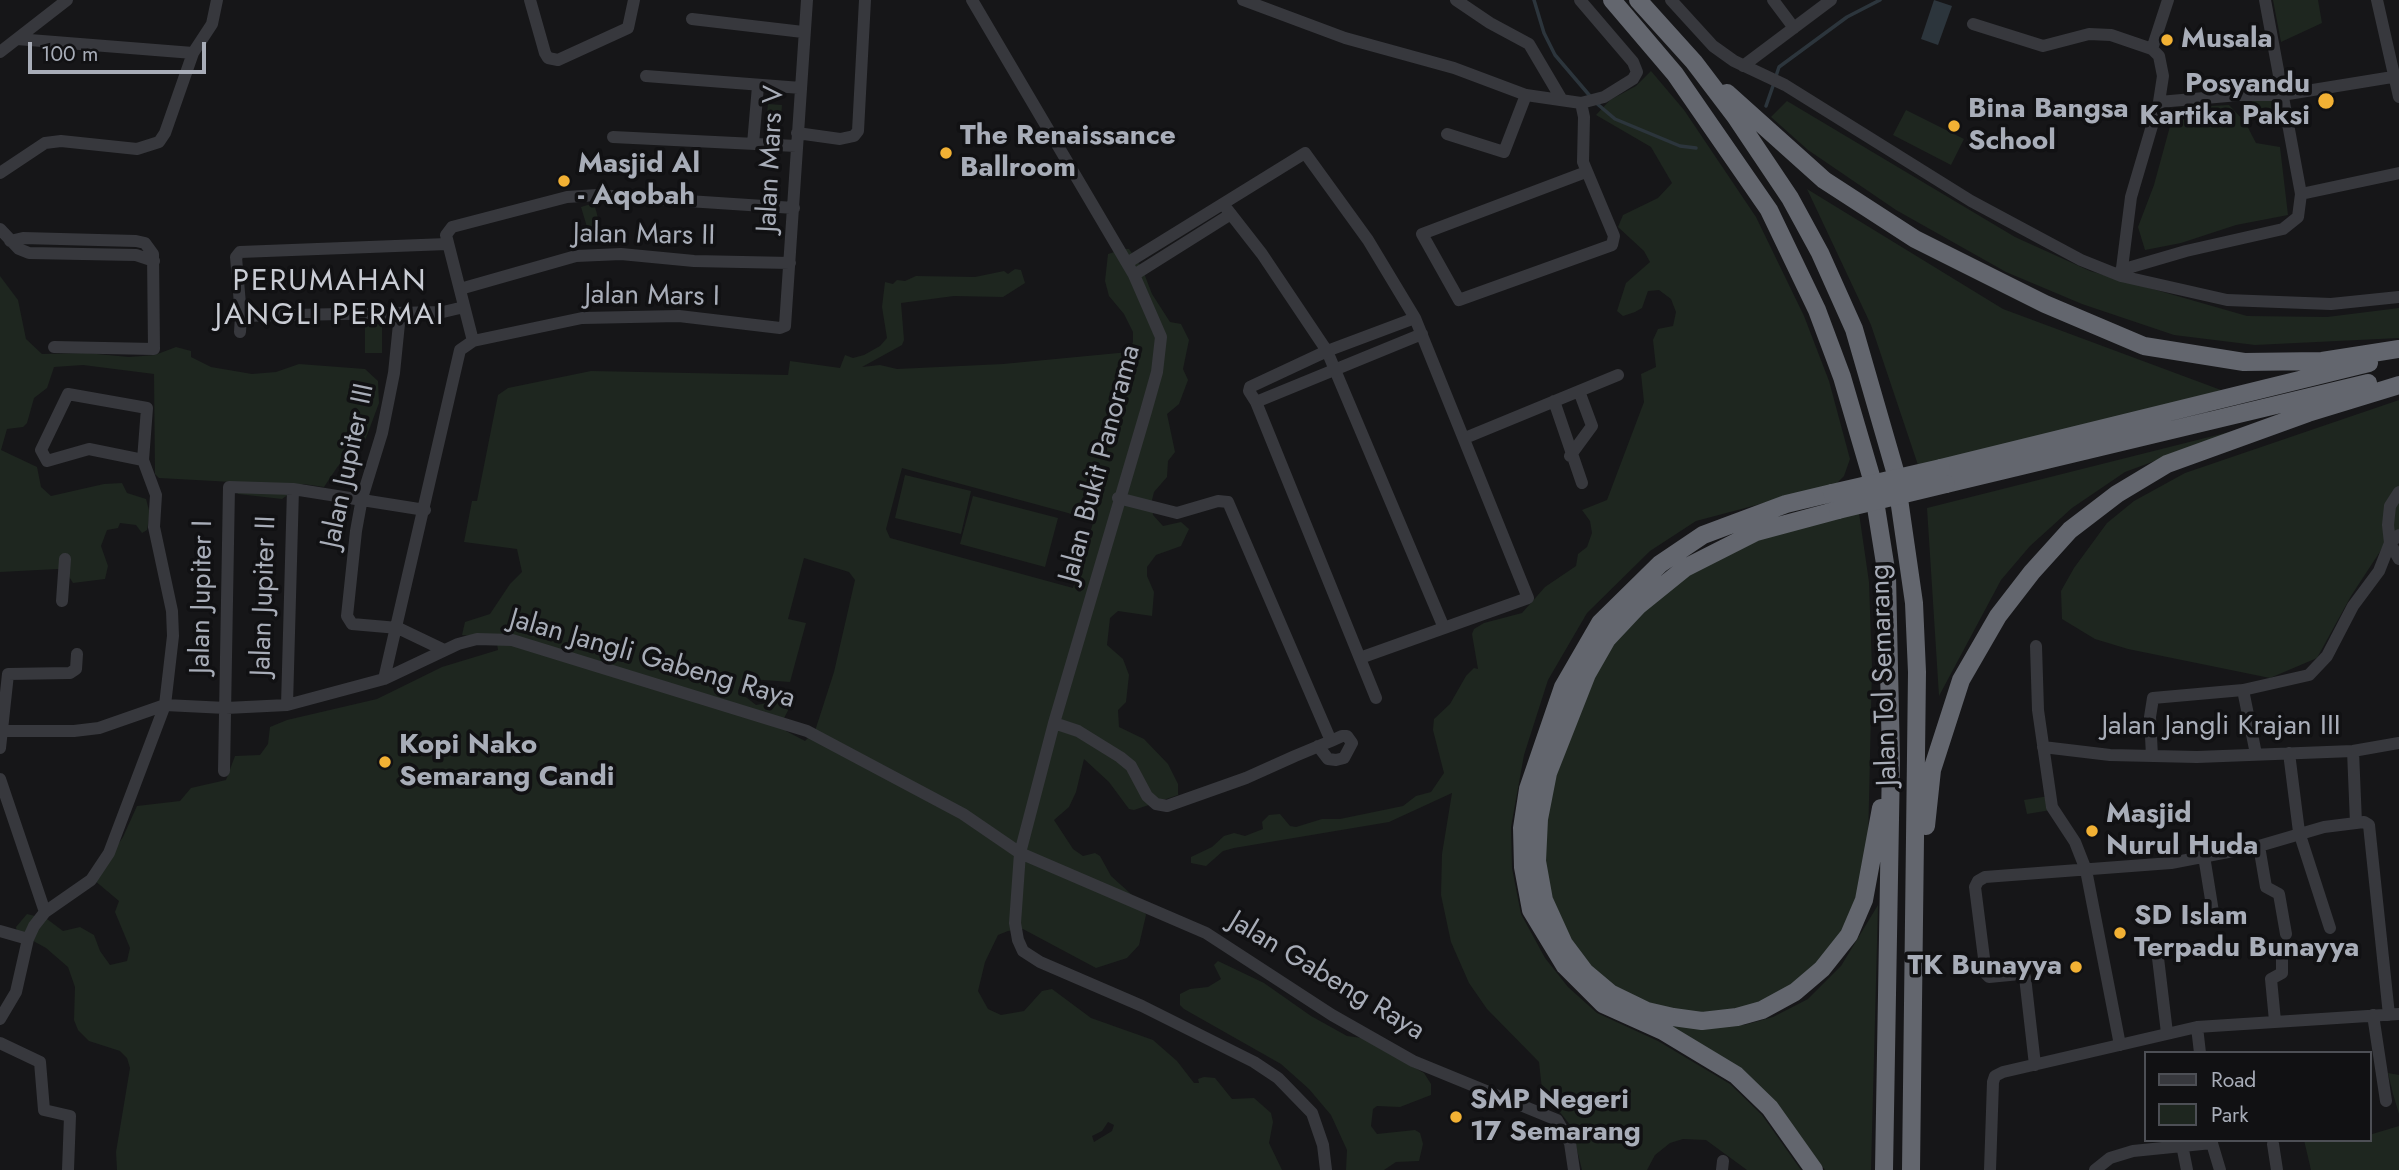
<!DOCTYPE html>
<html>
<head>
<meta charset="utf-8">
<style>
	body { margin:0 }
	#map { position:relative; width:2399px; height:1170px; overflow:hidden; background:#161618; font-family:Jost,sans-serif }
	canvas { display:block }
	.legend { position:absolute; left:2144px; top:1051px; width:228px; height:91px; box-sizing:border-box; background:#111113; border:2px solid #4d4f55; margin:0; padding:9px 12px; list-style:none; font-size:21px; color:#a8adb8 }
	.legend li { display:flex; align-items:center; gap:14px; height:35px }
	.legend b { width:35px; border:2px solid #4d4f55 }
	.scale { position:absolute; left:28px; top:42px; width:178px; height:32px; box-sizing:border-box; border:4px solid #a8adb8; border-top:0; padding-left:9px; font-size:21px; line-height:24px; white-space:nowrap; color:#a8adb8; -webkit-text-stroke:5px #111113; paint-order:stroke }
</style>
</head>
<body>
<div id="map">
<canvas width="2399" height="1170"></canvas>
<ul class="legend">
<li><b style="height:9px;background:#37383d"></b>Road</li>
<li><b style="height:19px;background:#1e261f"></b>Park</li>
</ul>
<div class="scale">100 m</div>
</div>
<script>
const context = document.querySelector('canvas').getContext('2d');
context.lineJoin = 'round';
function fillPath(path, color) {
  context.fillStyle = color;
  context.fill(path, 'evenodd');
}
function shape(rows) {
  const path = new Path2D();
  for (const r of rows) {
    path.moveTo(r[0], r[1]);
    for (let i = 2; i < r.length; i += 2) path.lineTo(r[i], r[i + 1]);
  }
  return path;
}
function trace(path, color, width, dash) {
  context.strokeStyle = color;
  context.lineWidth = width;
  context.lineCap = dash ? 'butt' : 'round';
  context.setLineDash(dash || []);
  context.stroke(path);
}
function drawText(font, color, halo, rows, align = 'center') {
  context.font = font + ' Jost,sans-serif';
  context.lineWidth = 7;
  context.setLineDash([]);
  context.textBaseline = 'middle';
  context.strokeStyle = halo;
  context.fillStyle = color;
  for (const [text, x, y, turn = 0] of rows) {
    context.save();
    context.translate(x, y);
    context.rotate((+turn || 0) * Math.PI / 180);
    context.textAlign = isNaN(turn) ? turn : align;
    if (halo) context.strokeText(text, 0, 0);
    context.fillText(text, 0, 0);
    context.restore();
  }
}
const green = shape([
	[2273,0,2318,0,2322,23,2281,42],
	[1651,71,1684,110,1756,217,1804,316,1829,381,1850,459,1844,476,1836,484,1696,521,1650,551,1587,613,1548,680,1524,755,1511,827,1512,868,1521,914,1545,958,1568,987,1597,1013,1658,1041,1730,1084,1762,1115,1801,1170,1747,1170,1706,1140,1683,1139,1670,1143,1655,1155,1647,1170,1582,1170,1571,1126,1559,1111,1543,1099,1539,1062,1487,1009,1469,983,1451,942,1441,895,1442,854,1452,793,1389,822,1234,848,1223,851,1206,866,1191,863,1191,857,1212,847,1224,836,1234,833,1245,836,1263,829,1262,822,1269,815,1280,814,1290,826,1296,827,1322,819,1340,819,1403,806,1416,796,1431,792,1444,773,1433,730,1434,719,1450,704,1466,676,1474,668,1478,669,1472,634,1474,629,1484,623,1522,613,1545,587,1576,566,1578,554,1587,547,1592,533,1590,521,1582,510,1607,500,1644,402,1641,374,1656,367,1653,340,1658,329,1673,326,1676,312,1671,299,1659,290,1648,291,1642,308,1635,312,1623,316,1617,311,1626,283,1650,262,1644,251,1618,227,1623,215,1658,198,1672,183,1651,147,1596,115,1610,100,1636,86],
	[2252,97,2280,100,2278,114,2251,111],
	[1787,101,2015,237,2090,271,2247,316,2327,317,2399,308,2399,338,2255,345,2174,335,2082,304,2006,272,1896,210,1808,150,1771,117],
	[768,104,782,105,780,130,765,129],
	[2229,105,2245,122,2256,143,2280,147,2288,215,2236,225,2181,243,2145,250,2138,227,2154,185,2175,108],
	[1906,110,1964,139,1951,165,1893,135],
	[1807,189,2003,309,2229,393,1918,465,1871,325],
	[594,203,602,233,590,237,581,207],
	[1124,249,1129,249,1142,268,1152,294,1170,322,1181,324,1189,340,1183,369,1188,380,1179,404,1167,414,1175,452,1168,461,1167,477,1154,492,1152,500,1153,515,1163,526,1181,522,1189,529,1181,546,1156,555,1147,567,1147,576,1154,592,1152,616,1118,611,1110,618,1107,645,1123,659,1129,675,1126,702,1118,710,1119,727,1144,739,1168,764,1178,784,1178,795,1134,810,1129,809,1109,782,1084,759,1076,792,1069,807,1054,820,1073,849,1083,856,1095,853,1100,856,1111,876,1141,903,1146,915,1139,945,1127,958,1096,968,1023,929,1008,931,998,935,985,962,978,991,988,1009,1001,1015,1024,1011,1042,991,1052,989,1091,1018,1153,1040,1177,1061,1194,1083,1199,1083,1198,1079,1204,1077,1215,1078,1232,1099,1254,1098,1271,1113,1273,1122,1269,1143,1282,1170,117,1170,116,1152,130,1068,127,1058,120,1051,89,1041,78,1030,74,1020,75,987,68,967,46,948,17,932,16,927,27,914,47,919,63,931,80,927,94,935,100,951,110,965,127,961,130,948,115,912,119,901,94,880,123,837,137,806,180,801,191,788,226,780,235,756,260,755,268,744,270,727,287,720,377,699,442,667,498,650,496,638,462,635,465,622,490,614,510,584,522,572,517,549,464,542,472,501,477,501,498,395,508,388,591,371,788,375,790,361,840,368,845,355,853,358,864,355,880,346,887,338,882,307,885,282,893,284,897,280,905,281,916,276,975,277,1004,271,1008,274,1015,269,1021,270,1025,283,1003,297,954,296,901,303,904,340,902,345,862,367,880,365,897,369,1003,364,1129,352,1133,342,1133,332,1124,314,1109,296,1105,281,1108,254],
	[902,468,1068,513,1093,523,1073,588,890,538,886,529],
	[804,558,849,572,855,580,834,672,815,731,805,741,786,731,783,720,793,701,791,697,786,695,773,702,756,705,738,691,741,684,750,679,790,682,806,623,788,619],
	[1108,1122,1114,1125,1112,1131,1094,1142,1092,1136,1102,1131],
	[0,276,18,300,26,339,42,354,86,353,129,357,155,355,176,347,191,351,191,357,211,367,252,374,276,372,299,364,365,369,378,381,379,403,366,438,338,466,324,487,303,484,282,499,238,494,232,482,159,478,155,474,154,374,83,365,54,367,47,388,34,398,27,423,23,427,7,429,1,450,37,467,41,487,51,496,104,484,122,483,127,493,146,499,150,514,147,530,142,533,136,525,120,523,118,528,107,530,101,546,108,566,105,579,73,583,65,570,57,569,0,572],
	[365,323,382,323,382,353,365,353],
	[2399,400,2399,532,2383,547,2351,596,2317,658,2270,678,2128,649,2095,639,2062,619,2061,591,2074,568,2107,523,2134,501,2185,473],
	[2241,429,2125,472,2072,508,2030,546,2001,580,1939,696,1927,508],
	[905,475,971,491,961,534,895,518],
	[973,496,1058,518,1045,567,960,544],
	[1859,513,1869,582,1872,668,1868,844,1858,898,1844,931,1817,965,1792,986,1760,1004,1702,1015,1649,1005,1614,988,1590,968,1557,917,1543,860,1545,820,1554,775,1593,677,1612,643,1643,610,1688,573,1758,538],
	[2049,796,2051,810,2027,814,2024,800],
	[1878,905,1871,1170,1825,1170,1780,1109,1661,1025,1744,1025,1773,1017,1808,999,1841,966],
	[1218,961,1264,983,1311,1016,1347,1036,1362,1038,1424,1073,1431,1084,1431,1095,1400,1107,1377,1106,1373,1109,1371,1126,1377,1134,1415,1130,1420,1133,1423,1144,1419,1161,1396,1162,1384,1170,1346,1170,1347,1150,1331,1115,1309,1089,1281,1064,1184,1009,1180,1005,1180,994,1190,989,1208,987,1221,979,1214,965],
	[2388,1073,2399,1075,2399,1114,2393,1094],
	[2399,1126,2399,1170,2311,1170,2304,1140,2369,1140,2369,1135]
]);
const water = shape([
	[1934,0,1952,6,1938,45,1921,39]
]);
const stream = shape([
	[1534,0,1544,33,1555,55,1590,96],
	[1776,76,1779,67,1847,17,1880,0],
	[1595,102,1615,119,1680,146,1696,148],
	[1766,106,1774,83]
]);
const minor = shape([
	[530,0,545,53,548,58,558,60,628,28,634,0],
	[972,0,1134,275,1161,337,1157,372,1146,411,1054,723,1020,853,1015,923,1018,940,1023,951,1040,962,1142,1006,1254,1062,1278,1078,1312,1113,1323,1145,1326,1170],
	[1243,0,1345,38,1454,68,1526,95,1581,103,1604,97,1633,79,1637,72,1633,62,1580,0],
	[1456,0,1490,23,1529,44,1562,100],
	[1671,0,1713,46,1734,61,1785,85,1971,201,2081,260,2121,276,2227,300,2331,304,2399,297],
	[1773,0,1794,28],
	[2377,0,2399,97],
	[692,19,803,32],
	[1973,24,2043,46,2089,34,2111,35,2152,49,2159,56,2163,76,2159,102,2131,197,2121,276],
	[17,39,193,53],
	[2152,49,2168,0],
	[0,52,67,0],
	[1743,66,1831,0],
	[646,76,801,88],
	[2159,102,2239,95,2282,95,2399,76],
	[1581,103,1584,117,1583,162,1614,236,1612,245,1459,300,1422,234,1586,172],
	[797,133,840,139,854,136,858,131,865,0],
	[1447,134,1504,152,1526,95],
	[613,137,796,146],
	[753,144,758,86],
	[0,173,45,143,61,141,137,149,159,142,165,133,193,53,212,24,217,0],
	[2301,194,2399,173],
	[1223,204,1262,254,1327,351,1444,628],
	[0,229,19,249,29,253,136,255,154,261],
	[10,241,23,238,136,241,145,243,153,254,154,349,54,347],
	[1127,263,1305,153,1368,240,1415,318,1528,598,1360,658],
	[2121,270,2186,251,2283,229,2298,217,2301,194,2265,0],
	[1134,275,1231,214],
	[460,289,576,256,621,254,694,261,790,263],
	[400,314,394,373,382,433,362,498,356,531,347,616,352,624,398,628,444,650],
	[241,316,236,257,240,252,447,244],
	[240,332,241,316,443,312,464,307],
	[473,341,446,235,452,227,567,197,597,195,794,208],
	[1554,401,1582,483],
	[1256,402,1422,334],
	[1465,438,1618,375],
	[1570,456,1592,426,1579,391],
	[2399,492,2390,506,2388,525,2390,543,2399,559],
	[1118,498,1177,513,1218,501,1228,502,1331,741],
	[62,601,65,559],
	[2036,646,2038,710,2052,807,2075,842,2086,870,2120,1045],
	[384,679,460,350,473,341,582,318,679,316,780,328,785,326,807,0],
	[2243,690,2256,754],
	[1376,698,1256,402,1249,391,1250,387,1327,351,1415,318],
	[287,705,293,489],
	[1054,723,1078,731,1120,757,1131,766,1147,796,1156,804,1167,806,1246,778,1295,756,1331,741,1342,736,1347,736,1352,743,1344,758,1336,760,1328,759,1318,746],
	[0,731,74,731,99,728,165,705,226,708,287,705,384,679,458,644,477,639,512,640,807,731,963,814,1020,853,1206,933,1332,1015,1413,1061,1557,1120,1570,1143,1574,1170],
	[2043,747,2110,755,2197,757,2353,751,2399,743],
	[0,748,8,674,70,673,76,669,77,654],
	[2353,751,2356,823],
	[2289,753,2299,832,2330,928],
	[2152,756,2150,717,2153,698,2243,690,2309,675,2327,656,2353,606,2379,571,2390,543,2399,535],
	[224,771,229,487,293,489,425,510],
	[0,779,45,912],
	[2259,846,2266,887,2279,894,2286,934],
	[2204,856,2213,912],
	[0,931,28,939],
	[2158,958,2167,1033],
	[2373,1015,2386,1101],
	[0,1019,16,992,28,939,34,926,45,912,91,880,109,853,165,705,173,636,172,611,154,527,156,495,143,460,147,408,68,394,41,450,47,461,89,449,143,460],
	[2275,1021,2271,979,2282,973,2282,958],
	[2197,1027,2200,1053],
	[0,1043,40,1062,44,1110,70,1116,68,1170],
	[2035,1065,2025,977,2020,974,1989,977,1986,974,1975,887,1978,881,1985,877,2171,863,2259,846,2324,827,2364,822,2369,825,2389,1015],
	[2211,1140,2220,1170],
	[2273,1144,2277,1170],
	[2182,1145,2187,1170],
	[1722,1170,1723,1161],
	[1990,1170,1993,1082,1995,1076,2003,1072,2197,1027,2399,1014],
	[2095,1170,2110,1158,2133,1151,2212,1143]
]);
const highway = shape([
	[1612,0,1675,74,1769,210,1817,310,1842,377,1871,476,1887,576,1891,761,1884,1170],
	[1638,0,1694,62,1735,116,1790,198,1820,253,1854,329,1895,471,1914,603,1917,672,1911,1170],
	[1727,93,1824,180,1915,239,2045,304,2144,346,2244,362,2322,361,2399,349],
	[1941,468,2369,363],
	[1946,484,2368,383],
	[1838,510,1756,532,1685,568,1638,606,1607,639,1587,674,1548,773,1539,819,1537,861,1544,900,1564,944,1585,972,1610,993,1647,1011,1673,1017,1702,1021,1737,1017,1762,1010,1795,992,1822,969,1849,935,1864,900,1881,808],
	[1926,826,1932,770,1961,680,1998,616,2032,572,2070,530,2117,494,2167,464,2308,413,2399,385],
	[1814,1170,1770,1108,1736,1075,1663,1031,1603,1004,1565,966,1531,910,1523,867,1522,828,1528,789,1563,687,1600,623,1660,564,1703,535,1786,504,1832,493]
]);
const highwayBridge = shape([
	[1832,493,1941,468],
	[1838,510,1946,484]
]);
const markers = [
	[2167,40,7,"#f2b134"],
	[2326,101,9,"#f2b134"],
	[1954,126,7,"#f2b134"],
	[946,153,7,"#f2b134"],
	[564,181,7,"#f2b134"],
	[385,762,7,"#f2b134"],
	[2092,831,7,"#f2b134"],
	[2120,933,7,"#f2b134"],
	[2076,967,7,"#f2b134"],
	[1456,1117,7,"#f2b134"]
];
const poiNames = [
	["Musala",2181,40],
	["Posyandu",2310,85,"right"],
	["Kartika Paksi",2310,117,"right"],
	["Bina Bangsa",1968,110],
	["School",1968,142],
	["The Renaissance",960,137],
	["Ballroom",960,169],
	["Masjid Al",578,165],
	["- Aqobah",578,197],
	["Kopi Nako",399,746],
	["Semarang Candi",399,778],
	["Masjid",2106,815],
	["Nurul Huda",2106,847],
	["SD Islam",2134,917],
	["Terpadu Bunayya",2134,949],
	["TK Bunayya",2062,967,"right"],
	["SMP Negeri",1470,1101],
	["17 Semarang",1470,1133]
];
const streetNames = [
	["Jalan Mars V",772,159,-87],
	["Jalan Mars II",644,236,1],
	["Jalan Mars I",652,297,1],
	["Jalan Bukit Panorama",1101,464,-75],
	["Jalan Jupiter III",349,466,-78],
	["Jalan Jupiter II",265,596,-88],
	["Jalan Jupiter I",203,597,-89],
	["Jalan Jangli Gabeng Raya",652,660,16],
	["Jalan Tol Semarang",1885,675,-92],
	["Jalan Jangli Krajan III",2221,727],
	["Jalan Gabeng Raya",1326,977,31]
];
const neighbourhoodNames = [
	["PERUMAHAN",330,283],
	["JANGLI PERMAI",330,317]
];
fillPath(green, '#1e261f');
fillPath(water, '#2c353c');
trace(stream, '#2c353c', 3.5);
trace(minor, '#37383d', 12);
trace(highway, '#63666e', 18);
trace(highwayBridge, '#63666e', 18);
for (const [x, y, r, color] of markers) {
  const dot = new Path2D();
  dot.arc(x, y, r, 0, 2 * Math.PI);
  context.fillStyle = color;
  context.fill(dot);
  trace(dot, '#111113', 2.5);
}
drawText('bold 28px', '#a8adb8', '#111113', poiNames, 'left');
drawText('28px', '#a8adb8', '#111113', streetNames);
context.letterSpacing = '2px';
drawText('30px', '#c9ccd4', '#111113', neighbourhoodNames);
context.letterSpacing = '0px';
</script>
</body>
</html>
